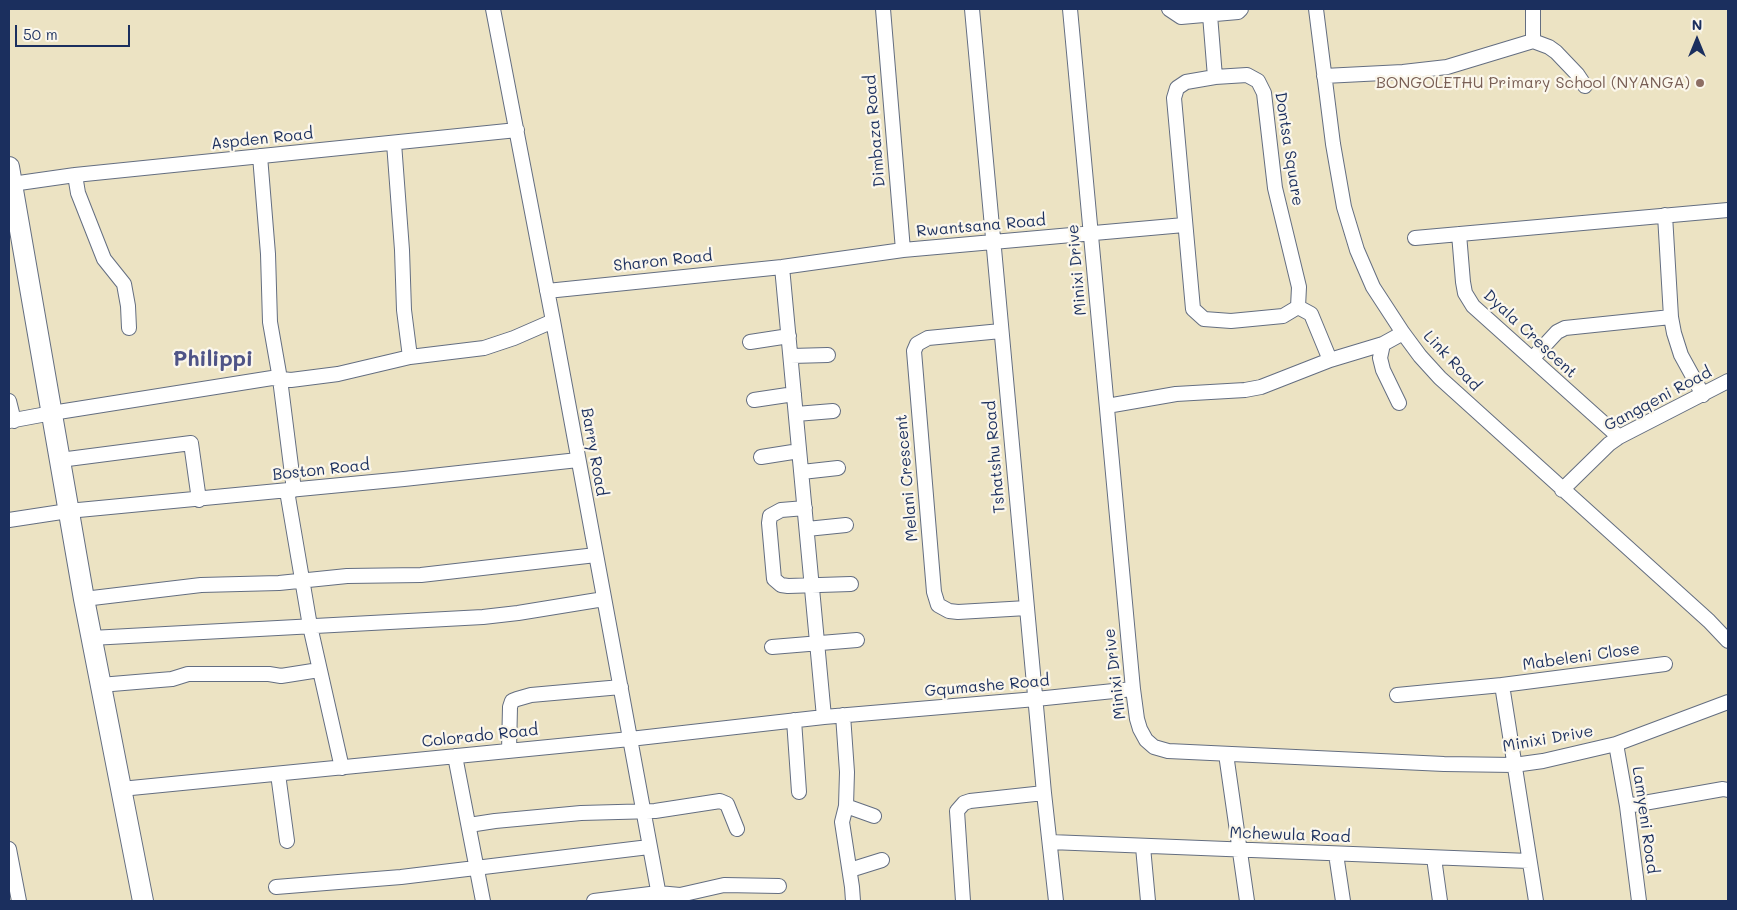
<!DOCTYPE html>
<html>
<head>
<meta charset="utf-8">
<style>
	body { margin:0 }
	#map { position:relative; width:1737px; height:910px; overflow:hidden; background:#ece3c3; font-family:Mali,sans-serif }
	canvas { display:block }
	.frame { position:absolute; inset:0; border:10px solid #1b2f5e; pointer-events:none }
	.north { position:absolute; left:1672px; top:15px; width:50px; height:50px; -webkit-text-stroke:4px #fbf7ec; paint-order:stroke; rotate:0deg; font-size:14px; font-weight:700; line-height:20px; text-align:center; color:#1b2f5e }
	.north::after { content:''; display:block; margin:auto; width:18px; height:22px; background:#1b2f5e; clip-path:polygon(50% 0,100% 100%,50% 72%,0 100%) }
	.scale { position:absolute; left:15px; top:25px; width:115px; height:22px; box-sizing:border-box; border:2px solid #1b2f5e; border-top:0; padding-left:6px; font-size:15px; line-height:18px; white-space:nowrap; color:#1b2f5e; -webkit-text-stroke:4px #fbf7ec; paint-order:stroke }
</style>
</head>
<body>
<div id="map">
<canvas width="1737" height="910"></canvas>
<div class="frame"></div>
<div class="north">N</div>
<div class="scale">50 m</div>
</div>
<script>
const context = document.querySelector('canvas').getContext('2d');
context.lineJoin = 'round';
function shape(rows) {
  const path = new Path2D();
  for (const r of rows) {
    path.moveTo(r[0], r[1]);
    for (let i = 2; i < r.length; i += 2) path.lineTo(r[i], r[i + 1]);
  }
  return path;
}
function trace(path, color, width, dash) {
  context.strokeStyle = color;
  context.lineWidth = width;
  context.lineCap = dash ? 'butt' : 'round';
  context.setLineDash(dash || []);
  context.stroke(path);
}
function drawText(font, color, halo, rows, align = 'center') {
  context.font = font + ' Mali,sans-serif';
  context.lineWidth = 4.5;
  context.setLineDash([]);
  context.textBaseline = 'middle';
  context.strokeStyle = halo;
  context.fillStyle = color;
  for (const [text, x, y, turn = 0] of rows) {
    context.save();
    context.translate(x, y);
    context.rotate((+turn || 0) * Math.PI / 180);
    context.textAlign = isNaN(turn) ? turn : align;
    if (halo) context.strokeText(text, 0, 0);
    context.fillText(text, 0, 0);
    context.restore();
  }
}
const street = shape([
	[493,9,553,321,660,901],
	[883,9,903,250],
	[972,9,1044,793,1056,901],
	[1070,9,1133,689,1137,719,1140,729,1146,740,1154,747,1168,751,1444,764,1514,765,1543,761,1616,744,1728,702],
	[1169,9,1181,17,1238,12,1241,9],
	[1316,9,1333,144,1344,207,1357,250,1373,287,1403,333,1420,356,1440,378,1709,621,1728,641],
	[1210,15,1215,77],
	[1533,41,1533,9],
	[1247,75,1258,81,1264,93,1275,188,1299,287,1298,307,1283,316,1231,321,1204,319,1193,309,1174,98,1177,88,1186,82,1215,77,1247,75],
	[1324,76,1403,72,1447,67,1533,41,1549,47,1556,52,1577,74,1585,86],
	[394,143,402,250,404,310,410,357],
	[260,156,268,254,270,322,280,379,294,490],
	[75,175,78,193,104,259,124,284,128,306,129,328],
	[12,184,75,175,517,130],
	[1665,215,1671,317,1674,333,1681,355,1703,395],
	[1459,234,1463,282,1465,293,1473,306,1619,437],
	[1415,238,1728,210],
	[782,267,824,717],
	[547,291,782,267,903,250,1184,225],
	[1298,307,1311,314,1330,360],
	[1001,331,928,338,917,344,914,351,934,592,938,605,949,611,958,612,1027,608],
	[750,342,789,336],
	[1383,344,1380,358,1383,370,1399,403],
	[791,356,828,355],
	[1532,359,1557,332,1565,328,1671,317],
	[754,400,794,394],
	[9,401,14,421],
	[1107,406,1176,394,1245,390,1261,387,1330,360,1383,344,1403,333],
	[796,414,833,411],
	[9,421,52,413,272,378,291,380,338,374,410,357,484,348,514,338,553,321],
	[761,457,799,451],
	[60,460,191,443,199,500],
	[802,472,838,468],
	[1562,490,1609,444,1619,437,1728,381],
	[287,491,310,626,342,768],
	[805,508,781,510,770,516,769,523,774,579,781,585,788,586,851,584],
	[9,520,68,511,404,479,578,460],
	[807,529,846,525],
	[84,599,201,585,279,583,347,576,421,575,596,555],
	[91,638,483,617,518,613,604,599],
	[772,647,857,640],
	[100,685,172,679,188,674,269,674,281,676,319,670],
	[1502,685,1536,901],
	[1397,695,1502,685,1665,664],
	[843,715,847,772,846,806,842,822,852,887,853,901],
	[794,720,799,792],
	[1616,744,1627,806,1639,901],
	[509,751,510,707,512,701,517,699,531,695,621,687],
	[1226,754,1247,901],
	[455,756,483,901],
	[278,774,287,841],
	[121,789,630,739,824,717,1036,699,1133,689],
	[846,806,874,816],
	[1627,806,1723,789,1728,790],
	[469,825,495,821,581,813,655,811,720,801,727,804,737,829],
	[1050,842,1529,861],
	[1143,847,1148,901],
	[9,849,19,901],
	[1336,854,1343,901],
	[1434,858,1440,901],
	[850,870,882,860],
	[276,887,401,877,649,847],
	[594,901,658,893,680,895,724,885,779,886],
	[963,901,957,811,964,803,970,801,1044,793]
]);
const secondary = shape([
	[9,167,84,599,143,901]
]);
const markers = [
	[1700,83,5,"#8d6e63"]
];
const educationNames = [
	["BONGOLETHU Primary School (NYANGA)",1690,83]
];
const streetNames = [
	["Dimbaza Road",875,131,-95],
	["Aspden Road",262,139,-6],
	["Dontsa Square",1289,149,81],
	["Rwantsana Road",981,226,-5],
	["Sharon Road",663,261,-6],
	["Minixi Drive",1077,270,-95],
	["Dyala Crescent",1530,334,43],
	["Link Road",1452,361,47],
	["Gangqeni Road",1658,399,-28],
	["Barry Road",594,452,80],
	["Tshatshu Road",995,457,-95],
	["Boston Road",321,470,-6],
	["Melani Crescent",907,478,-95],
	["Mabeleni Close",1581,657,-8],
	["Minixi Drive",1115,674,-97],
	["Gqumashe Road",987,686,-5],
	["Colorado Road",480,736,-6],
	["Minixi Drive",1548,739,-10],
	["Lamyeni Road",1645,820,82],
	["Mchewula Road",1290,835,2]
];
const districtNames = [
	["Philippi",213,360]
];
trace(street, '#646e81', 16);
trace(secondary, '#646e81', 22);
trace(street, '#fff', 14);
trace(secondary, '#fff', 20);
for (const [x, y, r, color] of markers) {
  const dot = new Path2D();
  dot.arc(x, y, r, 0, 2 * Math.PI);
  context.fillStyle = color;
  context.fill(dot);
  trace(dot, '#fbf7ec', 2);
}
drawText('16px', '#785e54', '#fbf7ec', educationNames, 'right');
drawText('16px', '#1b2f5e', '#fbf7ec', streetNames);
drawText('bold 21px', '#4f5487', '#fbf7ec', districtNames);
</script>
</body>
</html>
